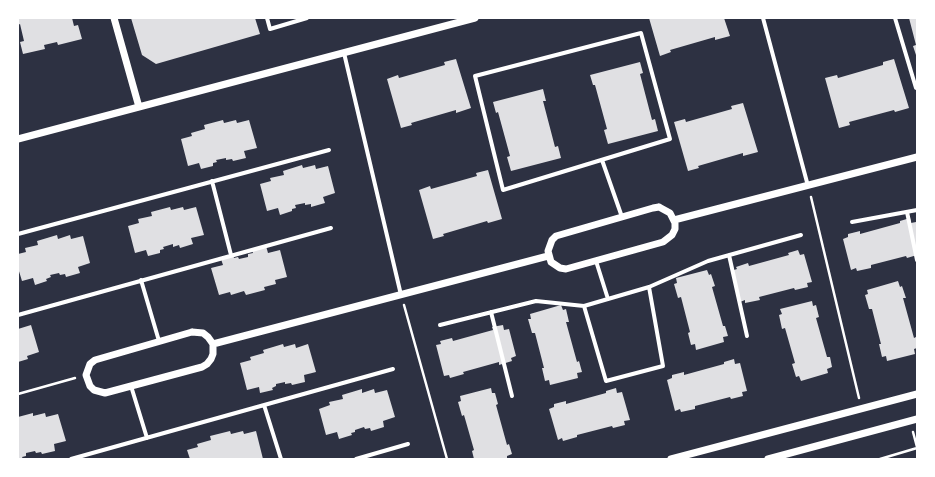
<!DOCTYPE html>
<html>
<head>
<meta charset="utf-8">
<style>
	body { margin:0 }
	#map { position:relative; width:935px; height:477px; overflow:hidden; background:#2d3142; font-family:"Work Sans",sans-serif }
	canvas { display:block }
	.frame { position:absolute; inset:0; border:19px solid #fff; pointer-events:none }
</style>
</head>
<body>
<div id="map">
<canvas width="935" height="477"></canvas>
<div class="frame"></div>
</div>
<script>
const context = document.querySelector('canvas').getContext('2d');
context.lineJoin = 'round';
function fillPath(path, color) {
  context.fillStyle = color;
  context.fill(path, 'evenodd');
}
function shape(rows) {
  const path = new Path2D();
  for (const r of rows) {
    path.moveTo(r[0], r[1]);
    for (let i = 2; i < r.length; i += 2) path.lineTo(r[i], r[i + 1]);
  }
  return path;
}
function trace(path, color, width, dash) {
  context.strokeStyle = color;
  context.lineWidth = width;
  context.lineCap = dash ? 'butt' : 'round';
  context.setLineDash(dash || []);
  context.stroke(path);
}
const building = shape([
	[18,18,72,18,74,26,78,25,82,39,58,45,57,42,44,45,45,49,23,54,20,42,24,41,20,24,18,25],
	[131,18,255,18,260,34,156,64,142,55],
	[649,18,724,18,730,36,715,40,715,37,670,50,671,52,660,56],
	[909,18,917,18,917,58,913,46,916,45],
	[456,59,471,108,456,113,456,110,411,123,412,125,401,128,387,79,398,75,399,78,445,65,444,62],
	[894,59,909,108,895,112,894,110,849,122,850,125,839,128,825,78,837,75,838,78,883,65,883,62],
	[640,62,643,73,640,74,652,120,655,119,658,131,608,144,604,130,607,129,595,85,593,85,590,75],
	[543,89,546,101,543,101,555,147,558,146,561,158,511,171,507,157,510,156,498,112,496,113,493,102],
	[743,103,758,152,743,156,743,153,698,166,699,168,688,171,674,122,685,119,686,122,732,109,731,106],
	[223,120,224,123,236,120,237,123,249,120,257,148,244,151,246,158,233,161,232,159,226,160,226,158,216,160,217,162,213,163,213,166,201,169,199,163,188,166,181,139,192,136,191,133,205,129,204,125],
	[302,165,303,168,315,165,316,169,328,166,335,193,323,197,325,203,311,207,311,204,305,205,305,203,295,205,296,208,292,209,292,211,280,215,278,208,267,211,260,184,271,181,270,178,284,175,283,171],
	[488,170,502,219,488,223,487,221,443,234,444,236,433,239,419,190,430,186,431,189,477,176,476,173],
	[170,207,171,210,183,207,184,210,196,207,204,235,191,238,193,244,180,248,179,245,173,247,173,244,163,247,164,249,160,250,160,253,148,256,146,250,135,253,128,226,139,223,138,219,152,216,151,212],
	[910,218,911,223,916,222,917,226,917,255,907,258,906,256,871,265,871,268,857,271,856,268,851,270,843,239,848,237,848,234,860,231,860,234,900,223,900,221],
	[57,235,58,239,70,235,71,239,83,236,90,263,78,267,80,273,66,277,65,274,60,275,59,273,50,275,51,277,46,279,47,281,35,285,33,278,22,281,18,268,18,254,26,252,25,248,38,245,37,241],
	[266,246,268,253,280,250,287,277,275,280,276,284,264,287,265,290,246,295,244,291,231,295,230,292,219,295,211,268,223,265,221,259,233,255,234,258,238,257,239,259,248,257,248,254,253,253,252,250],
	[798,250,800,255,804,254,812,282,807,283,808,287,795,290,794,288,759,297,760,300,745,303,745,300,740,302,731,271,737,269,736,267,748,263,749,266,789,255,788,253],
	[707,270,709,275,711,274,715,286,712,287,723,326,725,326,728,336,723,337,724,342,696,350,695,344,691,345,688,333,690,332,681,297,678,298,674,284,677,283,676,278],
	[898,281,900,287,902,286,906,298,903,298,914,338,916,337,917,348,914,349,915,354,887,361,886,356,882,357,879,344,881,344,872,309,869,309,865,295,868,294,867,290],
	[812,301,813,306,816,305,819,317,816,318,827,357,830,357,832,367,827,369,828,373,801,381,799,376,796,377,792,364,795,363,785,328,782,329,779,315,782,314,780,309],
	[561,305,563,310,566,309,569,322,566,322,577,362,579,361,582,372,577,373,578,378,550,385,549,380,545,381,542,368,544,368,535,333,532,333,528,319,531,319,530,314],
	[31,325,39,352,27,356,28,359,18,362,18,329],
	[503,325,504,330,509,329,516,356,511,358,512,361,499,365,499,362,463,372,464,374,450,378,449,375,444,376,436,345,441,344,440,341,452,338,453,341,493,330,492,327],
	[283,344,284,347,295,344,296,348,308,344,316,372,304,375,305,382,292,385,291,383,285,384,285,382,276,384,276,386,272,388,273,390,260,393,259,387,247,390,240,363,251,360,250,357,264,353,263,350],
	[734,359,735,364,740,363,747,391,742,392,743,396,731,399,730,397,695,406,695,409,681,412,680,409,675,411,667,380,672,378,672,375,684,372,684,375,724,364,724,362],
	[491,388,492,393,495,393,498,404,496,405,507,445,509,444,512,454,507,456,507,459,474,459,472,451,474,450,464,415,462,416,458,402,461,401,460,396],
	[616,388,617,393,622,392,630,420,624,421,625,425,613,428,612,426,577,435,577,437,563,441,562,438,558,440,549,409,554,407,554,404,566,401,566,404,606,393,606,391],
	[362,389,362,393,374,389,375,393,387,390,395,417,383,421,384,427,371,431,370,428,365,429,364,427,355,430,355,432,351,433,352,435,339,439,337,432,326,435,319,409,330,405,329,402,343,399,342,395],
	[33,413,33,416,45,413,46,417,58,414,66,441,54,444,55,451,42,454,41,452,36,453,35,451,26,453,26,456,22,457,23,459,18,459,18,417],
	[230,431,231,434,243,431,244,434,256,431,263,459,190,459,187,450,198,447,197,444,211,440,210,436]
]);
const path = shape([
	[811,197,859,398],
	[404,305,447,459],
	[18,394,75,378],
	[913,432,917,447],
	[880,459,917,448]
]);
const minor = shape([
	[267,18,270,29,307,18],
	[763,18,808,186],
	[895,18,916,88,917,88],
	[641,33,670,139,503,190,475,76,641,33],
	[344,53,401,295],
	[602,160,622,217],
	[212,181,231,255],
	[907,212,917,260],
	[852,222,917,210],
	[18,234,329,150],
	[729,255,747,336],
	[596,261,608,299],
	[141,280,159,341],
	[649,287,663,366,606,381,584,306,649,287,708,261,801,235],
	[491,312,512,396],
	[18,315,331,228],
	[440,325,536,301,584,306],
	[131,386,147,438],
	[264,405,281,459],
	[71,459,393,369],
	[356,459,408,444]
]);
const tertiary = shape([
	[114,18,139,107],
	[18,139,475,18],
	[659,207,670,213,675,223,675,229,672,235,663,242,566,269,560,268,551,262,548,251,552,240,556,236,653,208,659,207],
	[674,220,917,157],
	[192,332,203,333,208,337,213,344,213,354,211,359,207,364,202,367,105,393,94,390,90,386,86,375,90,364,95,360,192,332],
	[213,344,548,256],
	[671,459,917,394],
	[768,459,917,419]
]);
fillPath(building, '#e0e0e3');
trace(path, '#fff', 2.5);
trace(minor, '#fff', 4);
trace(tertiary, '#fff', 7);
</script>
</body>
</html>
